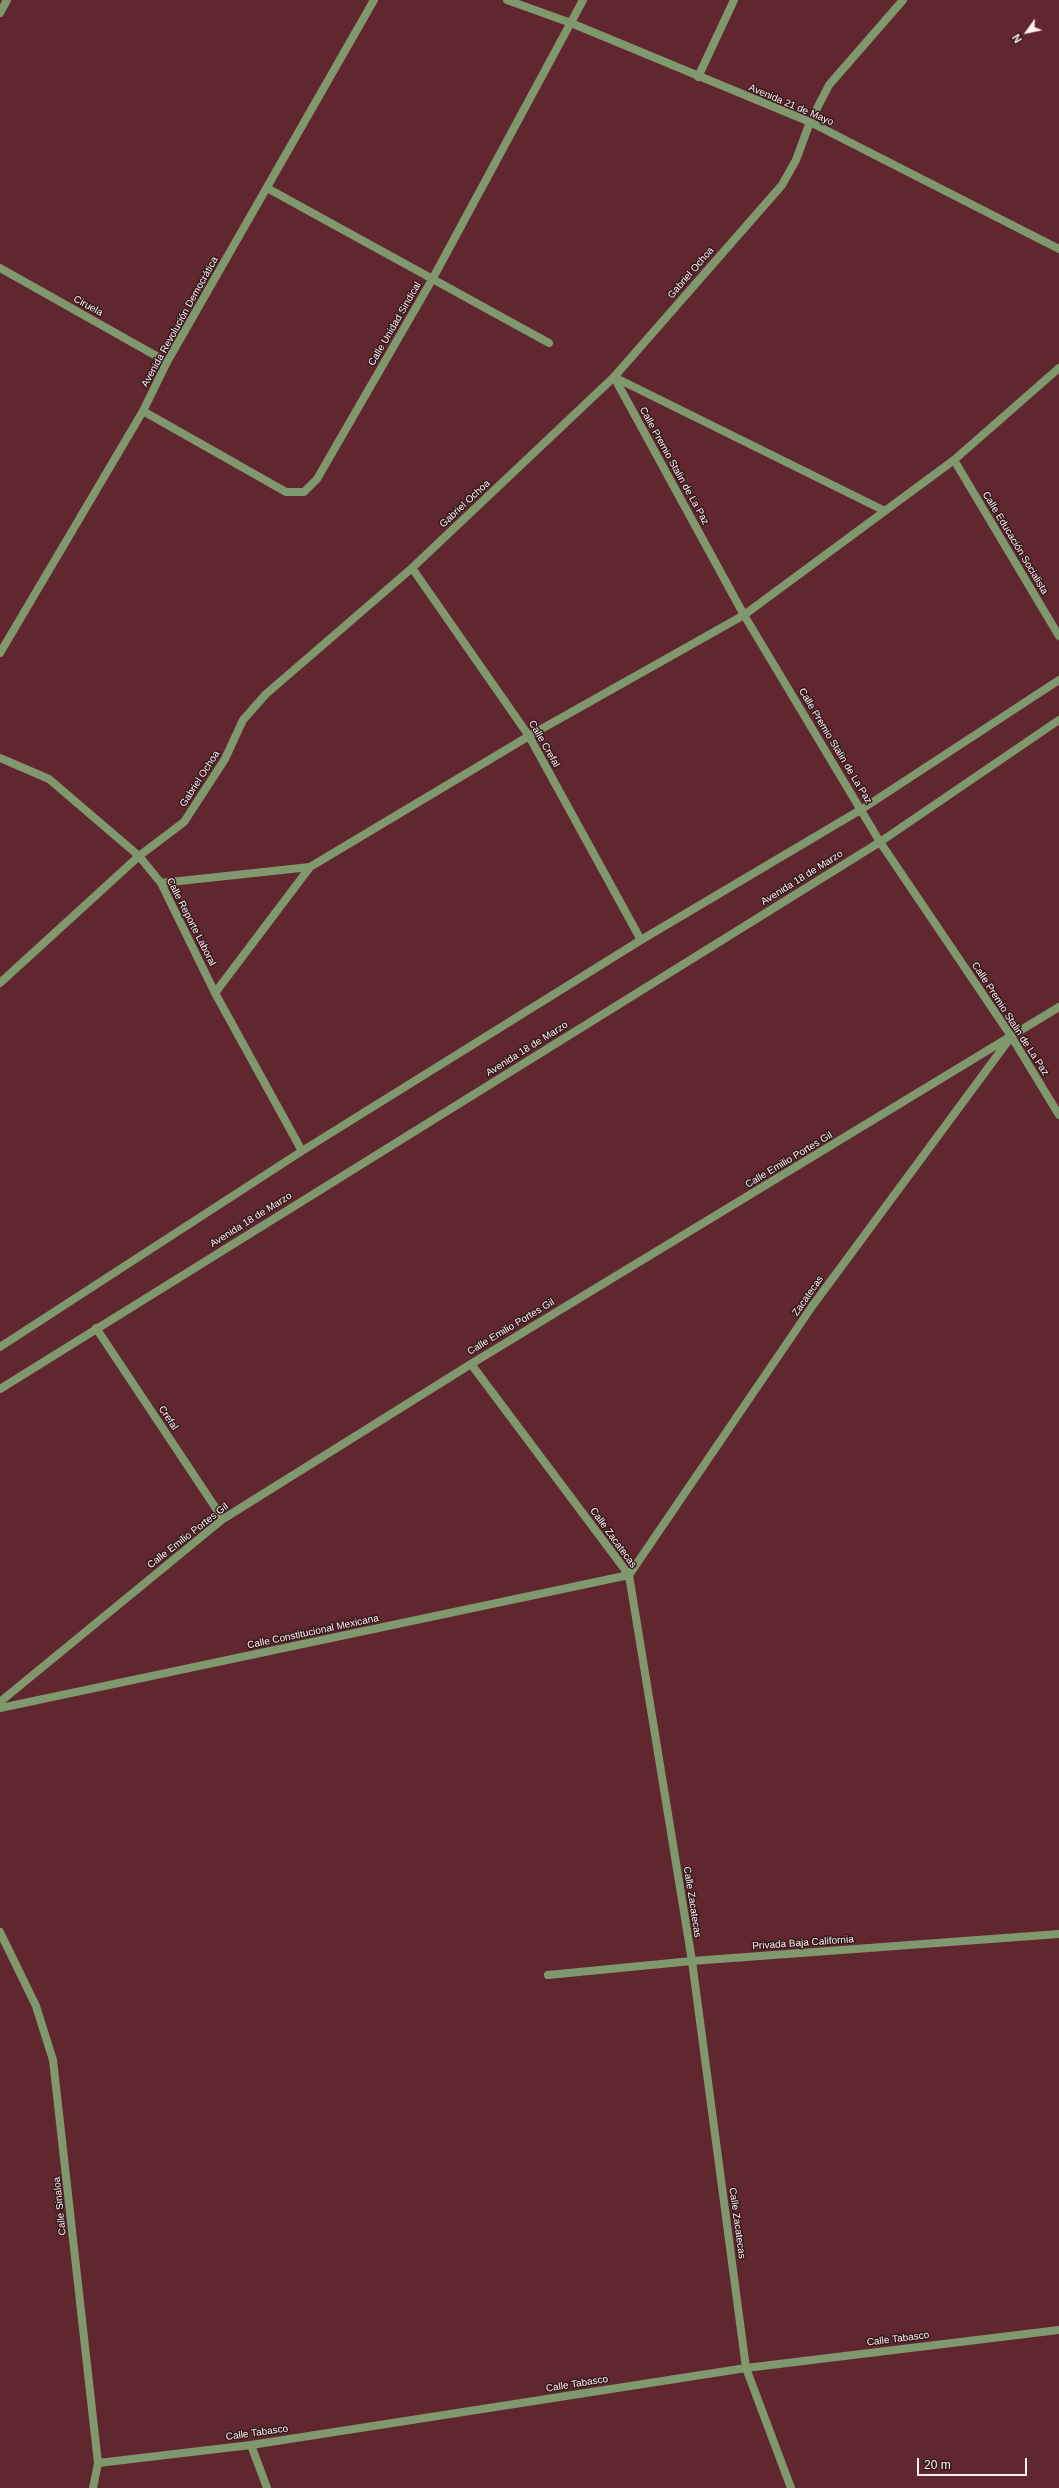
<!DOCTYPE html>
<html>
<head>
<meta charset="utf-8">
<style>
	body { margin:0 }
	#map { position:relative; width:1059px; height:2488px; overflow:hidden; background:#61272f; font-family:Helvetica,sans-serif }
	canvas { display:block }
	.north { position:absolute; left:1007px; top:12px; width:40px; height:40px; -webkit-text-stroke:3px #351a1d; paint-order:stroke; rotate:237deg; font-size:11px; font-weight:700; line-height:16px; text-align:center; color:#ffeff0 }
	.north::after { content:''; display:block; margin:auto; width:14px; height:18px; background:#ffeff0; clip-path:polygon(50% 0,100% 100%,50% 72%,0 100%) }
	.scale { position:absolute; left:917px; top:2458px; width:110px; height:18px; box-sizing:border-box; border:2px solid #ffeff0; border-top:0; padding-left:5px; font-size:12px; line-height:14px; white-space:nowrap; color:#ffeff0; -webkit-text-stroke:3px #351a1d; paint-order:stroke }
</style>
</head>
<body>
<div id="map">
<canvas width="1059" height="2488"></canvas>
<div class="north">N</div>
<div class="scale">20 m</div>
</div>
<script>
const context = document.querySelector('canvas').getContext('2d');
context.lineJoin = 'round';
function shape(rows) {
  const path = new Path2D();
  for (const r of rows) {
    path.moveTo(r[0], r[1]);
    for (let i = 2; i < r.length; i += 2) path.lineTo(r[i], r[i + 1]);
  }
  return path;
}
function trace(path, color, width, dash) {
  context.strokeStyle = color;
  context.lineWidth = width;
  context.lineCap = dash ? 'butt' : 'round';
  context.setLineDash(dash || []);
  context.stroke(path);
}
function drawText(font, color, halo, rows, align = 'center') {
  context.font = font + ' Helvetica,sans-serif';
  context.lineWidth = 3;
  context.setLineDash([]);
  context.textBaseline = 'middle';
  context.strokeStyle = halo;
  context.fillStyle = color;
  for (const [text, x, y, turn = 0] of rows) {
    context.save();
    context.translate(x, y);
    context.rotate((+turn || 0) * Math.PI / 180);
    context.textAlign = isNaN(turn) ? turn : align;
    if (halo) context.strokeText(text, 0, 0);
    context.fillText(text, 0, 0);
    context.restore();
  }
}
const minor = shape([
	[507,0,571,23,810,122,1059,249],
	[0,13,7,0],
	[698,77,734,0],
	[267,188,549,343],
	[0,268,167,362],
	[614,377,744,615,880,842,1011,1036,1059,1115],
	[614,377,885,511],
	[143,411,286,492,304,492,317,479,433,278,583,0],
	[954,460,1059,636],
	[412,568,529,736,641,940],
	[0,653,143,411,167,362,374,0],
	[0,758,49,779,139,856,161,883,215,993,302,1151],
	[161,883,310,867,529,736,744,615,954,460,1059,368],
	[0,983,139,856,184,822,225,759,243,720,266,694,412,568,614,377,782,185,796,160,810,122,829,85,903,0],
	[215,993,310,867],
	[96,1328,223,1519],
	[0,1347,302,1151,641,940,862,809,1059,680],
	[471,1364,629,1575,692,1961,746,2368,791,2488],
	[0,1389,880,842,1059,720],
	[629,1575,813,1305,1008,1041],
	[0,1702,223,1519,471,1364,1059,1007],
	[0,1708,629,1575],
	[0,1932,36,2006,53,2060,98,2463,93,2488],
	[548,1975,692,1961,1059,1934],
	[251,2445,267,2488],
	[98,2463,251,2445,746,2368,1059,2330]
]);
const streetNames = [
	["Avenida 21 de Mayo",791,105,23],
	["Gabriel Ochoa",691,273,-49],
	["Ciruela",88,306,29],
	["Avenida Revolución Democrática",180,322,-61],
	["Calle Unidad Sindical",395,324,-60],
	["Calle Premio Stalin de La Paz",674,466,61],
	["Gabriel Ochoa",465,504,-43],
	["Calle Educación Socialista",1015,543,59],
	["Calle Crefal",544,744,60],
	["Calle Premio Stalin de La Paz",835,746,59],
	["Gabriel Ochoa",200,779,-57],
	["Avenida 18 de Marzo",802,878,-32],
	["Calle Reporte Laboral",191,922,63],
	["Calle Premio Stalin de La Paz",1010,1019,57],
	["Avenida 18 de Marzo",527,1049,-32],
	["Calle Emilio Portes Gil",789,1160,-31],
	["Avenida 18 de Marzo",251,1220,-32],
	["Zacatecas",808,1296,-55],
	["Calle Emilio Portes Gil",511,1327,-31],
	["Crefal",168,1418,56],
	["Calle Emilio Portes Gil",188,1536,-38],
	["Calle Zacatecas",613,1538,54],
	["Calle Constitucional Mexicana",313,1632,-12],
	["Calle Zacatecas",692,1902,81],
	["Privada Baja California",803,1943,-4],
	["Calle Sinaloa",60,2206,-96],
	["Calle Zacatecas",737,2223,82],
	["Calle Tabasco",898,2339,-7],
	["Calle Tabasco",577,2384,-9],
	["Calle Tabasco",257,2433,-8]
];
trace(minor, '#7f986e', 8);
drawText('10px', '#ffeff0', '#351a1d', streetNames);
</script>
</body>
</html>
